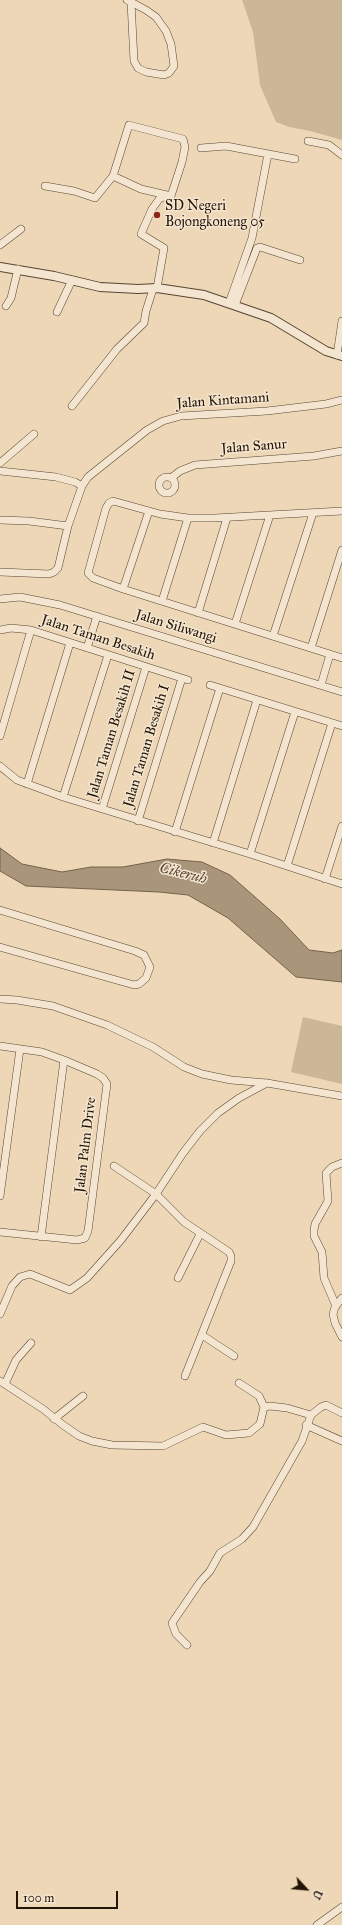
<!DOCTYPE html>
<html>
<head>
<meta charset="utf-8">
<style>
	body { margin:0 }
	#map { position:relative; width:342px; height:1925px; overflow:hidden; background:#eed7b6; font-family:"IM FELL Great Primer",serif }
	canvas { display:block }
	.north { position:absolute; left:286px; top:1869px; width:40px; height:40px; -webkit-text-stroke:3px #f4e5d0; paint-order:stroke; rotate:116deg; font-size:11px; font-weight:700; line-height:16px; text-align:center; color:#231506 }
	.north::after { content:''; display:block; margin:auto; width:14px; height:18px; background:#231506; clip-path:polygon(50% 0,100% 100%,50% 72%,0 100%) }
	.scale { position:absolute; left:16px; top:1891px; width:102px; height:18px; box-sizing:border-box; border:2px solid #231506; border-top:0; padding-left:5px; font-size:12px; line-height:14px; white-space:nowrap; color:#231506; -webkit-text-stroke:3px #f4e5d0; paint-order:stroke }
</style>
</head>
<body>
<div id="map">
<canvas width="342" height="1925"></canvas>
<div class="north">U</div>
<div class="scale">100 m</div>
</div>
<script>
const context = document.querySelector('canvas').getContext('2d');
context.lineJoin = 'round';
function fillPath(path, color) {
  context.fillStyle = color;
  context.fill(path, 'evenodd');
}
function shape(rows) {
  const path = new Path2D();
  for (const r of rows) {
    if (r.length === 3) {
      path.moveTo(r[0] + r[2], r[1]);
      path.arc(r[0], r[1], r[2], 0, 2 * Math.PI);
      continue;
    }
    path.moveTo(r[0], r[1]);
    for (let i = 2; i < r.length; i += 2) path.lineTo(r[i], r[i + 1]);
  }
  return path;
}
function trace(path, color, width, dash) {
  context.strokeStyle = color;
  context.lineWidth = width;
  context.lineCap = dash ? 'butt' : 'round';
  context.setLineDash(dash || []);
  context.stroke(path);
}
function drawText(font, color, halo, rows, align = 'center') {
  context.font = font + ' "IM FELL Great Primer",serif';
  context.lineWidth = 3;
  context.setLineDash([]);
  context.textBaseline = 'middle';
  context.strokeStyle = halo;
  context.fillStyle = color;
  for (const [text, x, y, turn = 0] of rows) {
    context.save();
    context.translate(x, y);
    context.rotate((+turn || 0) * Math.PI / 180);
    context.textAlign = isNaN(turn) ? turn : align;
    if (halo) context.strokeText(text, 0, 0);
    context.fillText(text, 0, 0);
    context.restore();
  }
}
const green = shape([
	[242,0,342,0,342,140,310,131,289,127,276,122,260,85,253,32],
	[303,1017,342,1026,342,1084,291,1072]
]);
const water = shape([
	[0,848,22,864,62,872,91,867,123,867,167,859,202,862,230,875,280,919,309,950,333,953,342,950,342,982,296,977,228,918,188,895,159,892,26,886,0,871,0,848]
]);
const minor = shape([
	[127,0,131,2,146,10,156,17,166,31,171,44,174,66,169,73,164,75,146,72,138,68,134,61,131,2],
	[129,125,183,139,185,147,182,162,171,196,141,189,113,176,129,125],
	[308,141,329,145,342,155],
	[201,148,226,146,295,159],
	[45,186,74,191,95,198,113,176],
	[0,245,21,229],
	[157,288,164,248,141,234,152,209,160,198,169,196],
	[229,303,252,238,268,154],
	[235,305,257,248,260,247,300,260],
	[6,306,11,298,18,269],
	[57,312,72,280],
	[337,355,342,321],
	[72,406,117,349,144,323,146,311,153,289],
	[0,463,34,434],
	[0,471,56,477,75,482,82,486],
	[167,485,8],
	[171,478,180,471,195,465,314,456,342,451],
	[342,511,215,518,188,518,160,514,113,501,109,503,106,508,88,573,93,578,123,589,342,658],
	[0,520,29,521,68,526],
	[0,572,49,574,54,572,58,568,68,526,82,486,88,477,147,430,163,421,181,416,267,411,326,404,342,400],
	[123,589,149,511],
	[0,599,20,597,60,605,342,692],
	[162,601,188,518],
	[198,613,227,518],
	[235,624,270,515],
	[0,630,11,628,31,630,188,680],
	[273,636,313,513],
	[87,648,97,616],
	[311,648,342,550],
	[210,685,342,726],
	[321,685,330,654],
	[0,736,31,630],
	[0,766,17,780,63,797,250,854,342,884],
	[27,784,70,643],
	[63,797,108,655],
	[102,809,146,667],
	[138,821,182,678],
	[175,832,220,688],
	[213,843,257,700],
	[250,854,295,712],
	[287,866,332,723],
	[325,879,342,826],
	[0,910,135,951,144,955,150,967,146,978,139,984,134,985,0,947],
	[0,999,17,1000,53,1006,107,1025,153,1047,184,1067,202,1074,231,1080,267,1083,342,1096],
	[0,1046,42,1052,64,1060,97,1074,103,1078,107,1084,88,1231,85,1238,77,1240,0,1232],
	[114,1166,156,1194,184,1222,229,1252,231,1256,231,1261,185,1376],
	[0,1196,20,1049],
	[41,1237,64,1060],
	[178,1278,200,1234],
	[342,1298,335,1307,333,1314,335,1323,342,1337],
	[336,1306,324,1278,322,1252,314,1236,314,1230,315,1224,328,1201,326,1173,332,1167,342,1163],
	[0,1314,12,1286,20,1277,30,1274,70,1290,87,1278,121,1240,156,1194,183,1153,200,1131,218,1113,239,1098,267,1083],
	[202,1335,234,1356],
	[0,1381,43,1409,63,1425,79,1436,92,1441,112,1445,163,1446,203,1427,226,1435,249,1433,260,1424,264,1407,270,1406,287,1408,311,1415,321,1407,326,1405,342,1413],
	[239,1383,259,1396,264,1407],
	[5,1384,16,1360,31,1343],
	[54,1419,83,1396],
	[306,1425,342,1441],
	[187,1645,176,1634,172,1623,200,1582,210,1571,220,1553,242,1539,253,1527,302,1441,311,1415],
	[317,1925,342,1907]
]);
const tertiary = shape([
	[0,267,54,276,100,287,138,289,157,288,204,295,271,318,326,351,342,356]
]);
const markers = [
	[157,215,4,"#8f2418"]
];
const poiNames = [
	["SD Negeri",165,207],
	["Bojongkoneng 05",165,223]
];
const streetNames = [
	["Jalan Kintamani",223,401,-4],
	["Jalan Sanur",254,447,-4],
	["Jalan Siliwangi",176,627,17],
	["Jalan Taman Besakih",98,638,18],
	["Jalan Taman Besakih II",112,734,-73],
	["Jalan Taman Besakih I",147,746,-73],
	["Jalan Palm Drive",86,1145,-83]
];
const waterNames = [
	["Cikeruh",183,874,14]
];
fillPath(green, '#cbb698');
fillPath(water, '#a9957a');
trace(water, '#73624c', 1);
trace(minor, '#564632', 8);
trace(tertiary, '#564632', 10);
trace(minor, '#f4e5d0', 7);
trace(tertiary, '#f4e5d0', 8);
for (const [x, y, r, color] of markers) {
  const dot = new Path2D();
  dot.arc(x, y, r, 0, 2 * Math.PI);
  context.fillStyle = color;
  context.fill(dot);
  trace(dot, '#f4e5d0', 1.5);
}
drawText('14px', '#231506', '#f4e5d0', poiNames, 'left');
drawText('14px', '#231506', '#f4e5d0', streetNames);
drawText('italic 15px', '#594834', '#f4e5d0', waterNames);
</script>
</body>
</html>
